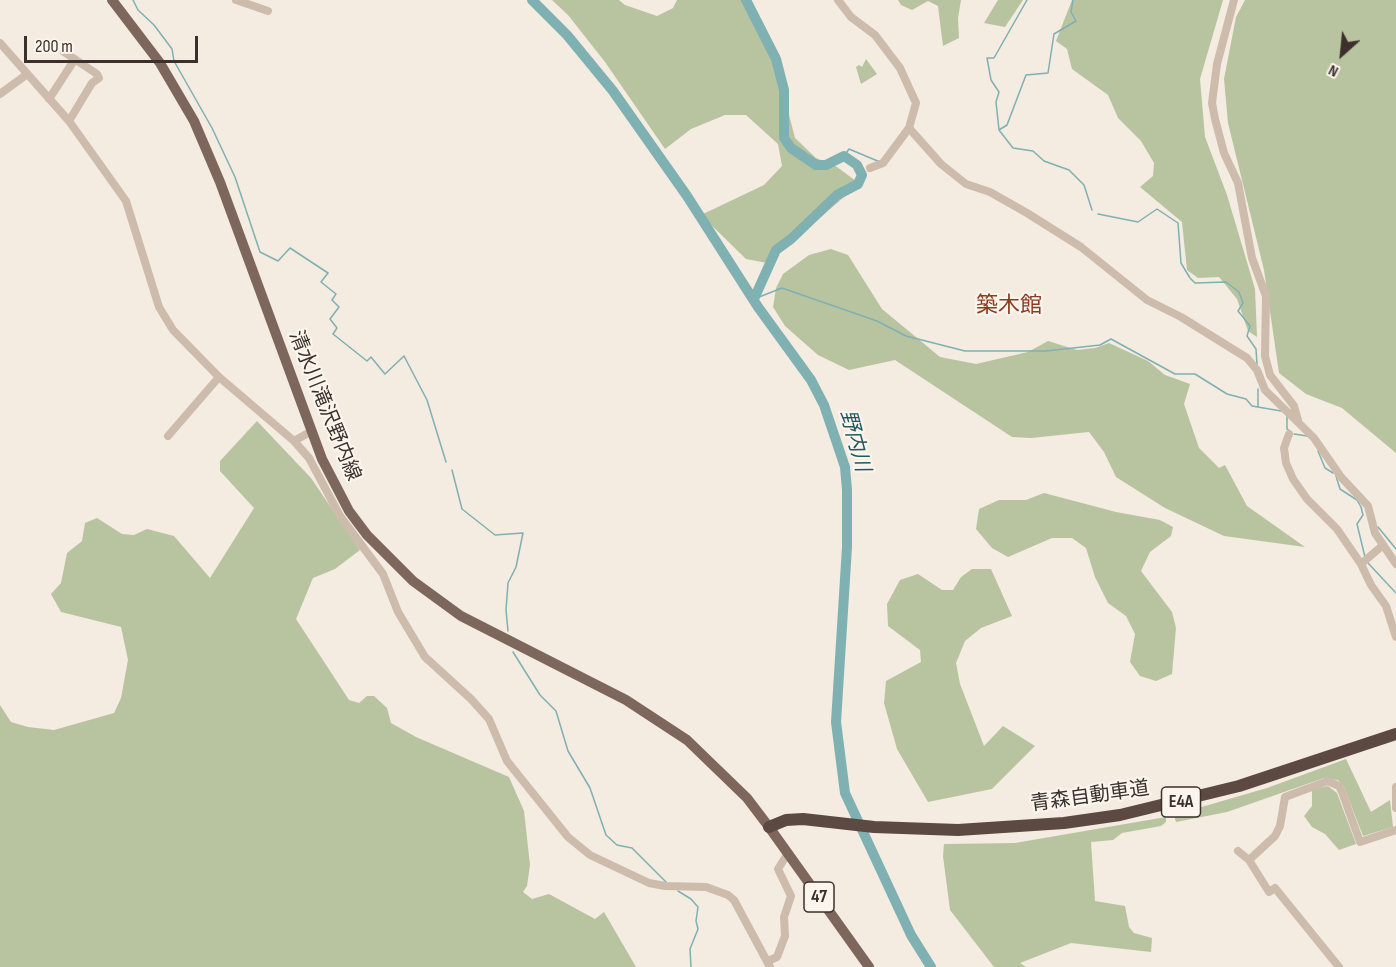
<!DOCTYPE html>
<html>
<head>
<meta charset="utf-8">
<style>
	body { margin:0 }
	#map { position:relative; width:1396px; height:967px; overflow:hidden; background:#f4ebe1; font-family:"Sofia Sans Condensed",sans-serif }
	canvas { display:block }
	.north { position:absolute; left:1312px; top:24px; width:60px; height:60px; -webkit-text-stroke:4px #fbf5ee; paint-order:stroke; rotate:207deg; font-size:16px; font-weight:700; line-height:24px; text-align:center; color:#3b302b }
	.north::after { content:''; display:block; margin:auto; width:21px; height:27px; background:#3b302b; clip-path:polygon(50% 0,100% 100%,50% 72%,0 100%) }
	.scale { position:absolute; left:24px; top:36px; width:174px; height:27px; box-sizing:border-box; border:3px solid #3b302b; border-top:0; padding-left:8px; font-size:18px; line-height:21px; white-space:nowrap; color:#3b302b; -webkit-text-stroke:4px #fbf5ee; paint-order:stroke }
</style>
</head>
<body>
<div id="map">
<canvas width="1396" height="967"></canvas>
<div class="north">N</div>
<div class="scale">200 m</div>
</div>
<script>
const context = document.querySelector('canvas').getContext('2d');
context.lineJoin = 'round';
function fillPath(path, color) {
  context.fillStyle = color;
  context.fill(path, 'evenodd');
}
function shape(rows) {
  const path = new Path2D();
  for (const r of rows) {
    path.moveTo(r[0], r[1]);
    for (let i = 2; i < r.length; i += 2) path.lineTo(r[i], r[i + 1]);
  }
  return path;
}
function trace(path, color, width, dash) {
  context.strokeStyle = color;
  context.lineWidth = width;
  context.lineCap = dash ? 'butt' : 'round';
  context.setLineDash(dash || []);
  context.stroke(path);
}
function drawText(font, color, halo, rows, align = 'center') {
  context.font = font + ' "Sofia Sans Condensed","Noto Sans JP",sans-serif';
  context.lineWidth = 4.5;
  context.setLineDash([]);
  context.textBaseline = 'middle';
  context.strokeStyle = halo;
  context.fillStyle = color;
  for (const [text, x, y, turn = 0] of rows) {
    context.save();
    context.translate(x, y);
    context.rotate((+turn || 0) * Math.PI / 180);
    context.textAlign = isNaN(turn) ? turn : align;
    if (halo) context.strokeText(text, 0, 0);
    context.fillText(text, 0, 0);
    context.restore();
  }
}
const green = shape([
	[552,0,619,0,625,5,657,16,673,8,677,0,744,0,771,45,795,138,816,158,837,167,856,181,850,192,767,263,746,259,701,215,764,185,782,166,778,144,746,115,725,115,691,129,665,149,605,62,568,15],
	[898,0,961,0,958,18,959,38,943,46,938,6,928,1,912,10,901,5],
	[998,0,1023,0,1005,27,984,23],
	[1072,0,1223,0,1200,79,1205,137,1227,195,1255,289,1257,337,1248,331,1237,299,1219,277,1198,278,1187,270,1182,222,1140,187,1153,176,1154,163,1141,141,1118,118,1108,95,1072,69,1067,49,1056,41],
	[1245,0,1396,0,1396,453,1342,408,1306,394,1279,373,1264,270,1228,123,1224,79,1236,17],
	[866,59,877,74,861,84,856,67,859,65,862,67],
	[831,249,848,255,882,309,940,357,976,364,1028,352,1048,341,1077,350,1095,348,1109,343,1148,361,1165,375,1190,384,1184,404,1199,448,1219,468,1225,465,1247,506,1305,547,1224,536,1165,508,1116,477,1104,452,1089,432,1031,438,1012,437,895,360,849,370,818,355,785,326,773,307,776,288,783,274,809,255],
	[257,421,311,478,360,550,335,569,313,578,296,619,349,700,359,703,367,696,374,696,387,708,391,723,416,737,509,777,524,811,530,865,527,886,523,892,532,899,549,894,595,919,604,912,636,967,0,967,0,705,11,722,28,727,54,730,114,713,121,698,128,660,121,627,61,612,51,594,61,583,67,553,82,541,85,523,97,518,122,534,134,535,147,529,174,536,210,578,254,508,220,471,220,461],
	[1044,493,1116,512,1160,520,1173,527,1171,536,1150,552,1141,571,1172,612,1176,628,1172,674,1156,681,1140,676,1130,662,1135,634,1126,616,1108,603,1095,577,1086,548,1072,538,1052,538,1008,557,992,548,976,529,979,509,999,500,1026,500],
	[972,569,991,569,1012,616,981,628,965,641,956,663,960,684,984,746,1003,726,1035,746,992,789,928,802,897,749,884,703,886,681,921,662,920,650,888,626,887,604,900,580,918,574,942,590,953,590,961,577],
	[1346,759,1371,812,1390,800,1393,827,1363,836,1344,787,1338,780,1324,778,1227,812,1176,822,1174,815,1267,788],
	[1328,786,1337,793,1356,844,1339,850,1325,834,1312,827,1304,816,1312,806,1312,790],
	[1166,817,1166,822,1161,826,1122,833,1113,840,1091,842,1095,901,1125,906,1129,927,1134,933,1152,938,1151,952,1071,943,1020,963,1026,967,994,967,950,910,943,856,944,844,1015,843]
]);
const stream = shape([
	[133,0,138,10,154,25,172,49,174,61,212,128,235,177,260,252,278,261,290,248,328,273,321,282,336,294,332,300,339,307,330,319,337,328,333,334,367,361,371,357,385,374,404,356,427,400,446,462],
	[1027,0,994,58,987,58,991,80,999,92,996,102,999,130,1013,148,1033,151,1044,161,1069,170,1084,185,1092,210],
	[999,130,1007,125,1026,75,1048,73,1054,34,1076,21,1071,12,1073,0],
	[844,156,849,149,880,162],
	[1098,214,1138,222,1157,209,1178,223,1181,263,1190,278,1195,283,1226,282,1239,292,1243,303,1238,311,1250,326,1247,336,1256,349,1257,364],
	[754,299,782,288,877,321,906,336,965,351,1046,351,1100,345,1111,339,1175,374,1195,374,1227,394,1246,399,1252,406,1281,411],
	[1258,406,1258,389],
	[1287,417,1287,429,1290,431],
	[1294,434,1307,436],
	[1318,451,1325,468,1333,473],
	[452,470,462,509,495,535,523,533,516,567,508,583,506,610,508,631],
	[1336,476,1340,489,1357,500,1361,507,1363,515,1357,524,1365,557],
	[1378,527,1396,549],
	[1368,563,1396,593],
	[513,652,540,695,556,711,568,751,590,788,606,835,617,845,632,848,666,882],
	[678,891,691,899,698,907,696,921,698,929,690,949,691,967]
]);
const river = shape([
	[532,0,567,35,613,91,687,196,758,307,811,380,824,405,845,467,847,490,847,547,836,722,845,793,911,935,931,967],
	[746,0,776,59,784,90,784,138,791,148,816,165,826,165,844,156,857,165,862,175,858,184,837,195,791,239,776,250,754,299]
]);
const minor = shape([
	[236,0,268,11],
	[838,0,851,17,875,35,900,68,916,103,909,128,941,164,966,184,990,192,1027,213,1081,247,1147,300,1181,317,1247,358,1257,370,1265,390,1314,438,1341,477,1368,506,1375,533,1396,564],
	[1234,0,1217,64,1212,103,1215,119,1224,153,1238,183,1252,258,1266,296,1265,356,1270,375,1294,406,1298,420],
	[0,43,69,121,126,201,159,307,173,330,219,377,294,441,309,458,340,516,383,574,398,612,425,657,471,699,489,719,507,761,568,837,590,855,649,883,665,886,706,887,728,895,734,900,770,967],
	[64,52,97,74,99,78,92,83,69,121],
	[0,94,26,75],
	[49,99,75,59],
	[870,168,883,163,909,128],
	[1289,434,1284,448,1286,463,1293,479,1307,499,1337,529,1361,564,1371,585,1386,606,1396,637],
	[168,436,219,377],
	[294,441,310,432],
	[1361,564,1382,546],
	[1396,787,1396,808],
	[1238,851,1249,860,1275,836,1280,826,1285,797,1328,781,1339,786,1342,792,1360,842,1396,830],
	[1249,860,1269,892,1275,888,1339,967],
	[768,961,777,957,785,936,784,917,791,896,778,869,788,853]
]);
const major = shape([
	[112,0,160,63,194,121,220,182,322,459,349,511,367,535,413,581,461,616,626,700,687,740,747,798,769,827,869,967]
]);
const highway = shape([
	[769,827,786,820,803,819,874,827,958,830,1064,823,1120,815,1239,786,1396,734]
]);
const shields = [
	[1181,802,39],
	[819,897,30]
];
const shieldNames = [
	["E4A",1181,802],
	["47",819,897]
];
const streetNames = [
	["清水川滝沢野内線",324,406,68],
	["青森自動車道",1090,797,-8]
];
const waterNames = [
	["野内川",854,441,75]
];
const quarterNames = [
	["築木館",1009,306]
];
fillPath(green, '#b8c4a0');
trace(stream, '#7fb0b2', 1.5);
trace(river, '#7fb0b2', 10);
trace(minor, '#cdbbac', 8);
trace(major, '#7d675c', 10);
trace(highway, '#5c4a42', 12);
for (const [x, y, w] of shields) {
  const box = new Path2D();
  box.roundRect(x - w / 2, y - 15, w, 30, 4.5);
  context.fillStyle = '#fbf5ee';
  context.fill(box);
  trace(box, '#3b302b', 1.5);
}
drawText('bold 18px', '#3b302b', null, shieldNames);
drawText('20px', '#3b302b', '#fbf5ee', streetNames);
drawText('italic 21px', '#1f5a5e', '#fbf5ee', waterNames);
drawText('22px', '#8c3b22', '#fbf5ee', quarterNames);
</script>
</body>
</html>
